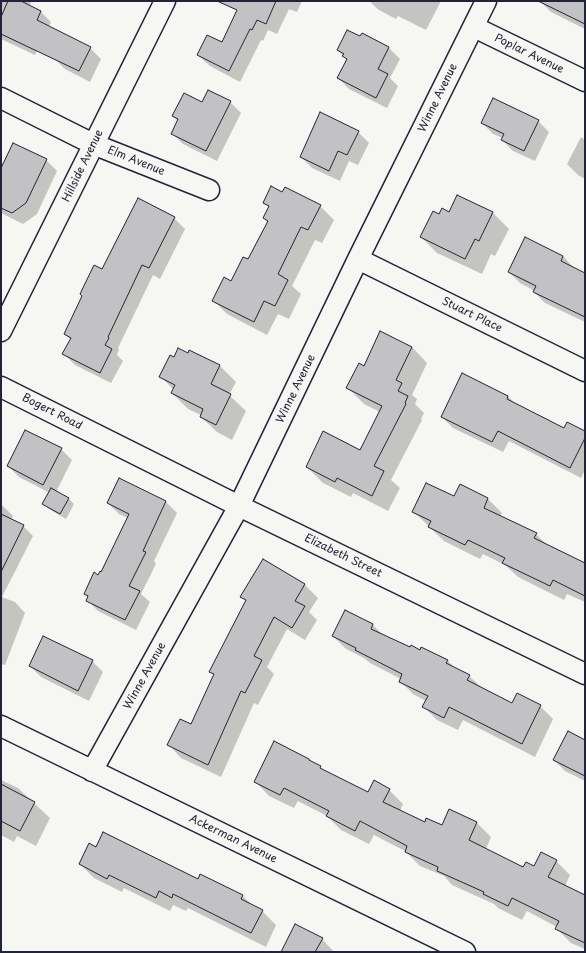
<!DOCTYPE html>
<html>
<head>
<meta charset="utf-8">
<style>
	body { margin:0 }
	#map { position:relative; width:586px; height:953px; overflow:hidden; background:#f6f6f2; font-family:"Playpen Sans",sans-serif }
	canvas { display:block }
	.frame { position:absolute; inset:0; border:2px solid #22223b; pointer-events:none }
</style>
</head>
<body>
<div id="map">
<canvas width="586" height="953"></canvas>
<div class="frame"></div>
</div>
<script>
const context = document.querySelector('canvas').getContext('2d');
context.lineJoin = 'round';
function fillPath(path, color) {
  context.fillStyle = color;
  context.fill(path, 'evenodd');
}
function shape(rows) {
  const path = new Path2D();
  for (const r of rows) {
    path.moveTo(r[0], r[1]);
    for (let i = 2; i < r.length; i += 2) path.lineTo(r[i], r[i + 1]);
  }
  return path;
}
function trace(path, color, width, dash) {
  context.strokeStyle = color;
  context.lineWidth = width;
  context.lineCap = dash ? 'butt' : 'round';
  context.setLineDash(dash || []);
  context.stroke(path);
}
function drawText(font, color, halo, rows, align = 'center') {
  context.font = font + ' "Playpen Sans",sans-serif';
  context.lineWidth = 3;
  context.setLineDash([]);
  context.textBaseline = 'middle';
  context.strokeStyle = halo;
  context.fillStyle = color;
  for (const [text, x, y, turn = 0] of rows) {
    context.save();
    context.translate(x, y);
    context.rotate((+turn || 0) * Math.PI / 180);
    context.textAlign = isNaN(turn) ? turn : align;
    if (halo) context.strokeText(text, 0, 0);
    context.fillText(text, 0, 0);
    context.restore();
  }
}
const shadow = shape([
	[1,1,29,1,31,3,29,6,41,12,51,22,35,55,1,39],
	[243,1,302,1,297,12,289,9,277,34,268,30,263,41,261,40,240,82,210,66,198,55,223,44],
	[369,1,441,1,426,30,398,16,396,19,379,10],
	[540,1,585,1,585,29,551,12],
	[362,35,389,48,400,59,390,78,398,86,387,108,349,89,338,78,347,60,338,50,360,38],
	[90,48,101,59,90,82,65,69,54,58],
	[230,102,241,113,217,161,183,144,172,133,178,121,173,116,202,103],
	[538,121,549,132,535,161,513,151,502,140,503,138,493,134,482,123],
	[358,132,369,143,358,165,349,161,340,181,312,168,301,157],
	[581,137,585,140,585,179,578,175,567,164],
	[46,160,57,171,37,214,23,224,1,213,1,171],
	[283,193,320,206,334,220,322,243,315,240,292,286,301,294,289,319,278,314,267,335,227,314,214,301,231,282,248,261,268,222,264,218,269,207,264,203],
	[458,196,493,213,509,229,495,256,491,254,482,274,437,253,421,237,450,213],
	[174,218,185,229,160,279,153,275,118,348,119,349,117,355,123,361,111,383,75,365,64,354,71,340,65,334,102,270],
	[563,256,574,268,585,275,585,322,545,303,534,292,535,291,520,283,509,272],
	[412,347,427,363,412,395,417,399,415,404,424,413,421,419,422,420,391,480,400,488,388,511,353,493,351,497,323,483,307,467,360,451,380,412,364,404,348,388,364,367],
	[190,351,220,366,236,382,229,395,246,411,232,440,217,432,201,417,201,415,188,409,172,393,174,390,160,376,174,358,188,354],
	[508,396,516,405,565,430,585,432,585,470,581,478,509,441,503,452,453,428,442,417],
	[61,449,72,460,56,492,69,499,74,504,66,519,49,509,44,504,50,493,19,477,8,466],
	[119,480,166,502,177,513,154,561,156,564,141,594,150,602,136,630,98,611,87,600,88,598,85,594,101,573,128,518,119,514,108,503],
	[460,486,488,499,502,513,500,517,536,534,548,546,585,572,585,602,567,594,564,600,518,577,505,565,483,554,480,559,444,541,413,511,454,498],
	[1,504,13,516,11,520,23,526,33,536,2,597,15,602,25,613,5,665,1,664],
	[263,560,305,585,318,598,309,612,317,620,305,640,287,629,267,667,274,674,258,705,254,703,221,777,181,758,169,745,191,726,215,676,211,672,246,601,241,596],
	[345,611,373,625,384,636,410,649,447,660,456,669,469,676,483,689,512,704,540,706,553,719,535,757,463,720,458,730,437,720,424,707,426,701,413,694,400,681,401,679,370,663,364,658,346,649,333,636],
	[44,637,92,661,103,672,89,701,41,677,30,666],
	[585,741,585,781,565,771,554,760],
	[309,760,324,771,369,793,389,790,403,804,400,811,425,823,442,826,449,811,477,823,491,837,486,849,524,868,534,868,556,861,570,875,565,886,585,896,585,949,571,943,556,928,557,927,527,911,522,920,498,908,494,904,452,885,444,876,420,866,405,851,374,835,369,844,341,830,327,816,298,801,294,808,269,796,255,781],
	[1,780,18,788,50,818,36,846,17,836,14,842,1,835],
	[80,864,198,880,243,896,253,906,262,911,276,925,266,947,188,908,186,911,173,905,170,911,124,888,122,892,94,878],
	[322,939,334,952,282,952]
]);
const building = shape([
	[8,1,21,1,41,11,37,20,91,47,79,71,1,34,1,17,8,1],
	[217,1,276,1,266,24,257,20,252,30,250,29,229,71,197,55,207,35,222,42,237,10,217,1],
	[538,1,585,1,585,24,538,1],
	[347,30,360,36,362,33,389,47,378,69,388,74,376,98,337,78,347,59,342,56,344,54,337,50,347,30],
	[208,90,231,101,206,151,171,134,178,119,172,116,184,93,202,102,208,90],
	[493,98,539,120,524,151,501,140,504,134,481,123,493,98],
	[320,112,359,131,347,155,338,151,329,171,300,157,320,112],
	[13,143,47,159,26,203,12,213,1,208,1,168,13,143],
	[271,186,282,192,285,187,321,205,308,230,301,227,278,274,288,280,275,306,264,301,254,322,212,301,224,277,231,281,243,257,248,259,268,221,263,218,269,206,263,203,271,186],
	[457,195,493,212,479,241,475,239,465,259,420,237,433,211,439,214,442,208,449,212,457,195],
	[138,198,175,217,149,268,142,265,108,337,109,338,105,345,112,349,100,373,62,354,71,338,64,334,82,296,80,294,94,265,102,269,138,198],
	[525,237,563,256,561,261,585,273,585,317,533,292,536,286,508,272,525,237],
	[380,331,412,347,396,380,402,383,398,391,408,396,405,403,406,404,374,466,384,471,372,496,337,478,335,482,306,467,323,431,360,450,382,406,346,388,359,363,364,366,380,331],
	[178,348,188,353,189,350,220,365,211,384,231,394,216,425,200,417,203,409,171,393,175,385,159,377,170,355,174,357,178,348],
	[462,373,508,396,507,399,564,428,567,422,585,431,585,438,570,468,498,431,492,442,441,417,462,373],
	[25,430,62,448,43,485,7,466,25,430],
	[119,478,166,501,143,551,146,552,129,586,140,591,125,620,86,601,88,596,84,594,94,572,98,575,100,571,101,572,129,514,107,503,119,478],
	[426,483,454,496,460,484,488,498,484,508,537,533,534,538,585,563,585,596,553,580,550,586,502,563,505,558,468,540,465,545,428,527,431,521,412,512,426,483],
	[51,488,69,498,60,514,42,504,51,488],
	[1,514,24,525,1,572,1,514],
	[263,559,305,584,295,601,305,606,292,628,274,617,254,656,262,660,245,693,241,691,208,765,167,745,180,719,191,724,214,674,209,672,246,600,240,597,263,559],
	[345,610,373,624,371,629,410,647,411,645,420,650,421,647,448,660,446,663,470,675,467,680,512,703,517,693,541,705,522,744,449,707,444,718,422,707,428,696,399,682,402,674,355,650,356,648,332,636,345,610],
	[43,636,93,660,78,691,29,666,43,636],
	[568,731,585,740,585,776,553,760,568,731],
	[274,741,309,759,309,760,321,766,320,768,368,792,374,780,390,789,383,802,425,822,426,818,442,825,449,809,477,822,469,840,523,867,526,862,534,866,541,852,557,860,548,877,585,895,585,943,555,929,559,921,512,898,508,906,483,894,484,892,437,871,438,867,405,852,407,846,360,821,355,831,326,816,329,811,284,788,280,795,254,782,274,741],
	[1,784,35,802,20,831,1,821,1,784],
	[103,832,198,879,200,874,243,895,241,899,263,910,251,933,173,894,172,898,159,891,156,898,109,875,107,879,79,864,89,843,96,847,103,832],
	[295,924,323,938,315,952,281,952,295,924]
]);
const street = shape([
	[474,27,585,81],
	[1,98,93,144,209,190],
	[358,259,585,371],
	[1,331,165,1],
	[1,387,239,506,585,674],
	[1,726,465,952],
	[92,771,239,506,358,259,486,1]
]);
const streetNames = [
	["Poplar Avenue",529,54,26],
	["Winne Avenue",438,98,-64],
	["Elm Avenue",136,161,22],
	["Hillside Avenue",83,166,-64],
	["Stuart Place",472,315,26],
	["Winne Avenue",296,389,-64],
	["Bogert Road",52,412,27],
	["Elizabeth Street",343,556,26],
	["Winne Avenue",145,676,-61],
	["Ackerman Avenue",233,839,26]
];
fillPath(shadow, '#0003');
fillPath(building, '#c2c2c4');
trace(building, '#22223b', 1);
trace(street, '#22223b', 23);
trace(street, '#f6f6f2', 20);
drawText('11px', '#22223b', '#f6f6f2', streetNames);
</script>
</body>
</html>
